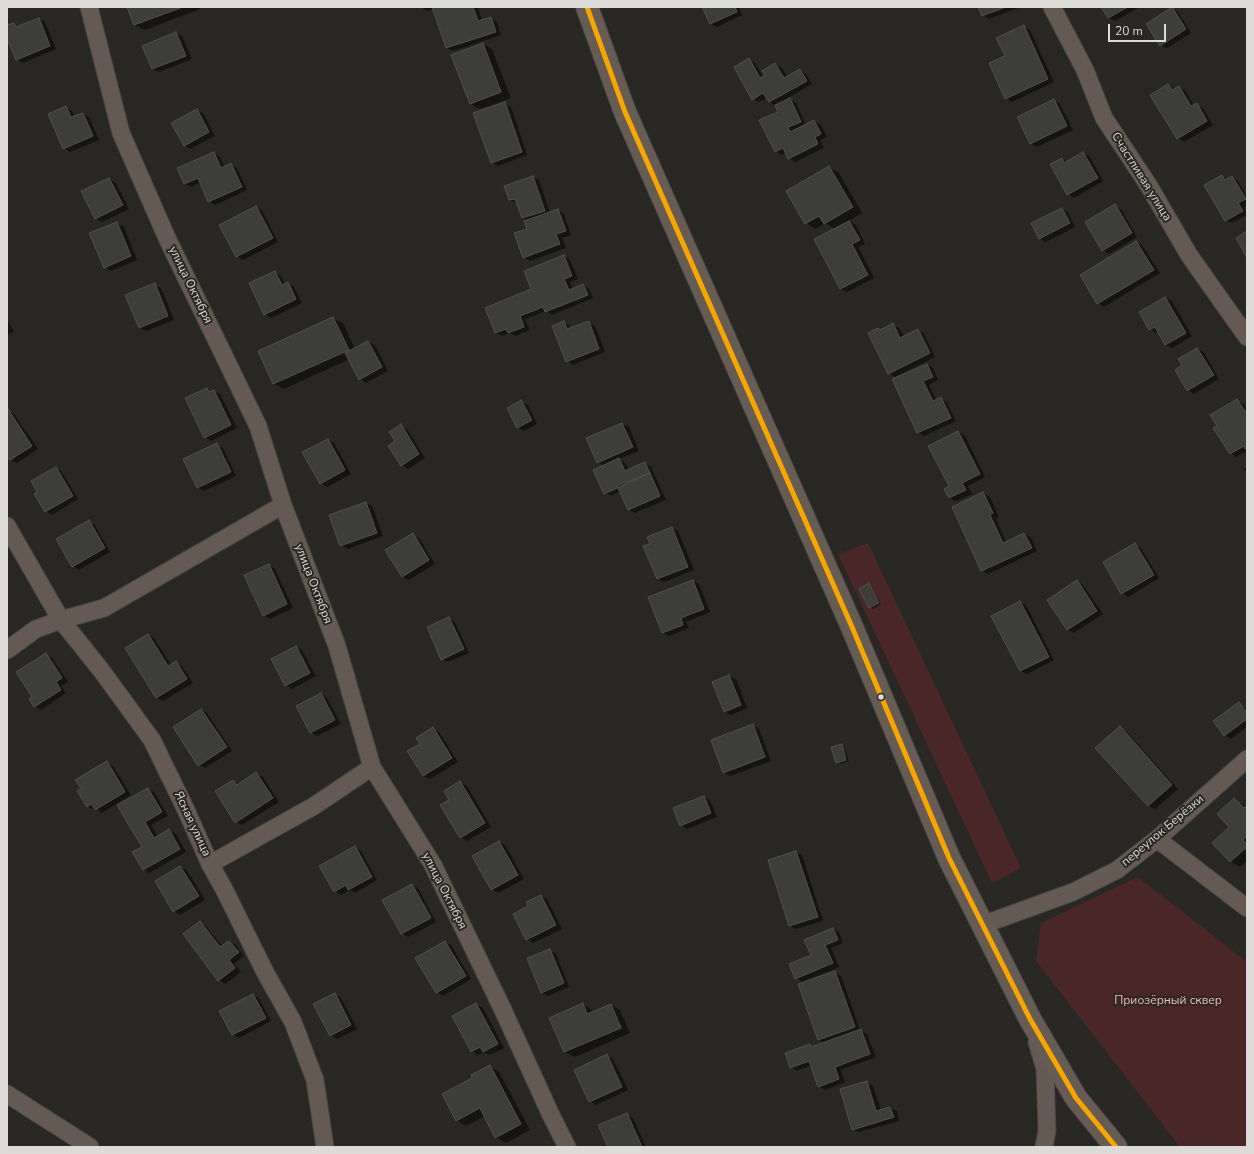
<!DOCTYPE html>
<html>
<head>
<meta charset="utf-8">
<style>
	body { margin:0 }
	#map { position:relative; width:1254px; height:1154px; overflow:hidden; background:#292724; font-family:"Nunito Sans",sans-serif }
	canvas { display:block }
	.frame { position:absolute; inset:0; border:8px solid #dddbd8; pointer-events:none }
	.scale { position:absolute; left:1108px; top:24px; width:58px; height:18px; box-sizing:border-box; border:2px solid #dddbd8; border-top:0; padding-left:5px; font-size:12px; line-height:14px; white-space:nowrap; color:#dddbd8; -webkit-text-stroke:3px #2a2823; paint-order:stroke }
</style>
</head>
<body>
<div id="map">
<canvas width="1254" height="1154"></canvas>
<div class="frame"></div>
<div class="scale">20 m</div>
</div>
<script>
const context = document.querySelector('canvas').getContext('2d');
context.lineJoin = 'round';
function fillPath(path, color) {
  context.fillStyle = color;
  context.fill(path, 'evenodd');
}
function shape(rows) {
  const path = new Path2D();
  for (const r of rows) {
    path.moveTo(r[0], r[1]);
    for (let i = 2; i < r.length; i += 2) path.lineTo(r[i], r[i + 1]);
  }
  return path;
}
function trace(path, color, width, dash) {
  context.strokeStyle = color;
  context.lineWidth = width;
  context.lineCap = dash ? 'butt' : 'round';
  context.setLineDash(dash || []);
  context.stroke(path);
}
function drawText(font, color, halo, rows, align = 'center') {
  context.font = font + ' "Nunito Sans",sans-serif';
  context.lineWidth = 4;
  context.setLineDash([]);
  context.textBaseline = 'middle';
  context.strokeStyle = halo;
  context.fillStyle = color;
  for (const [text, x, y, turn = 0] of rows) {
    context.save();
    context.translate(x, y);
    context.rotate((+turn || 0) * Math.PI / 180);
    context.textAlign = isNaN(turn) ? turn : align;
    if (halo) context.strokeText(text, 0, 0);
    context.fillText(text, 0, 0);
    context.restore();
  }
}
const green = shape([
	[868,543,1021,868,992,883,838,554],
	[1138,877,1247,962,1247,1147,1180,1147,1036,961,1041,923]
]);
const shadow = shape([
	[128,7,199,7,200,9,145,30,135,25],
	[421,7,478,7,482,21,491,18,497,22,501,35,453,51,446,48,434,9,427,11],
	[703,7,739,7,742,15,717,27,710,23],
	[980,7,1017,7,1018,8,989,19,983,15],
	[1102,7,1137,7,1138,8,1115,21,1109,18],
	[1172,8,1178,12,1191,33,1167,48,1161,45],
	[39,19,45,22,56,49,23,63,17,59,7,36,7,26,14,24,19,27],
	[1024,26,1030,30,1054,82,1012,102,1006,98,1006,57],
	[176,33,182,36,192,59,159,72,152,69],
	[483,44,492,49,511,98,480,109,471,104],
	[749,60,755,63,763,77,775,64,782,68,787,77,800,70,806,74,812,84,788,98,796,103,806,125,814,121,821,125,827,137,820,140,824,148,795,162,789,158,785,153,782,155,776,151,779,112,776,106,769,102,767,98,759,102,753,99],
	[1168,85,1175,89,1179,87,1185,90,1194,106,1197,105,1203,108,1213,125,1184,142,1178,138],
	[1054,100,1060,104,1073,130,1037,147,1031,144],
	[504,103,511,107,527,155,498,166,491,162],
	[66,107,72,111,75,117,83,114,89,117,99,140,70,152,64,148],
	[197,110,203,113,215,136,190,149,184,145],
	[214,153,220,157,225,167,231,164,237,168,247,190,215,205,209,201,201,182,191,187,184,183],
	[1083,153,1090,157,1103,181,1074,198,1068,194,1062,159,1067,162],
	[829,167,839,173,862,213,848,221,856,225,865,244,858,247,874,278,847,292,841,289,815,239,835,229,825,223,816,229,806,223],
	[1222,176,1228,179,1232,177,1238,181,1247,196,1247,205,1244,207,1247,215,1232,223,1226,220],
	[533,177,539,180,550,213,558,210,564,214,571,235,562,238,566,248,530,261,524,257,528,230,528,220,523,218,518,203,516,203,510,200],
	[109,179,116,183,129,209,102,222,96,219],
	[1115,206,1121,209,1137,237,1109,254,1103,250],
	[256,207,262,210,278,242,243,260,236,256],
	[1062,209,1068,212,1075,227,1046,242,1040,239],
	[117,223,124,227,137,260,111,271,104,267],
	[1136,242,1142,245,1160,273,1104,307,1098,303],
	[564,256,570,260,578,279,570,282,573,290,583,285,589,289,593,298,552,315,546,311,525,319,530,330,515,336,510,333,502,336,496,333,487,308,533,290],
	[275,272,281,276,285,284,288,283,294,287,302,303,271,318,264,314],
	[154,284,161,288,174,320,146,331,139,328],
	[1165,298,1172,301,1192,336,1172,348,1166,345,1158,332,1156,333,1150,329],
	[333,318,343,323,355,349,368,342,375,345,388,371,366,383,360,379,350,359,284,389,274,384,259,352],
	[7,320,14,331,7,335],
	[588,322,595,326,605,352,573,365,567,361,564,323,570,326,571,329],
	[893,325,899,328,904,337,918,330,924,334,935,357,895,377,889,373,878,329,881,330],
	[1197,349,1204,352,1219,379,1194,394,1188,390,1183,366],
	[927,365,933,368,938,380,929,385,937,401,941,399,947,402,956,421,924,436,918,432,894,380],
	[207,389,212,392,214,391,220,394,237,428,211,441,205,437],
	[1237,400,1244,404,1247,409,1247,451,1236,457,1230,453],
	[521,402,528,405,537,424,524,431,517,427],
	[8,410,14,414,38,449,17,463,11,460,7,454,7,411],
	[622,424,629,427,639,451,619,459,625,463,629,470,645,463,651,467,666,500,635,513,629,510,621,491,611,496,605,493,604,466,598,462,587,438],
	[401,426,407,429,425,458,408,469,402,465,396,442],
	[958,432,965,436,985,477,968,486,972,494,956,501,949,498,950,487],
	[328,440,334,443,351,474,327,487,320,483],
	[217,445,223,448,236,476,204,491,197,487],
	[1247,467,1247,474,1244,469],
	[56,468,62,472,78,499,52,515,46,511],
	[983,493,990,497,999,517,996,518,1006,542,1024,534,1031,537,1037,551,988,574,982,570],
	[366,503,372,506,383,536,348,549,341,545],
	[89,522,95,525,110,552,79,570,73,566],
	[672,528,678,531,694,570,664,582,657,579,651,544],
	[413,535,419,538,435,564,409,580,403,577],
	[1135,545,1141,548,1159,578,1128,597,1122,593],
	[269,565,275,569,293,608,270,619,263,615],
	[693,581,699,584,710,612,686,622,689,628,669,636,662,632],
	[1077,581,1083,585,1103,614,1074,633,1068,630,1048,600],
	[869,585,871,586,881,604,873,609,870,607],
	[1020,602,1026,605,1054,660,1027,674,1021,671,992,616],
	[449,618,455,622,469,653,448,662,442,659],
	[148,635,154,638,171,665,176,663,182,666,193,683,163,701,157,698,126,648],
	[296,647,302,650,316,676,292,689,286,685],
	[46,654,52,658,68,682,61,686,66,693,41,710,34,706],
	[729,676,736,679,747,708,731,715,724,711,713,682],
	[321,694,327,698,341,724,317,736,311,732],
	[1239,703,1247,710,1247,727,1231,739,1224,735],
	[201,710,207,713,232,751,205,768,199,765],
	[753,725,759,729,771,761,730,776,724,773,712,741],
	[1120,728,1126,731,1178,789,1155,809,1149,806,1097,748],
	[433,729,439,732,458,762,430,779,423,776,421,744],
	[841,745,844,747,849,761,840,764,837,762],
	[107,762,113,766,131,795,102,813,96,808,94,810,87,806],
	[256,774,263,777,279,802,242,825,236,822,233,781,240,785],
	[460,782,467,786,491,827,467,841,460,837,450,800],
	[148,789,154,792,168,816,151,825,158,837,169,830,176,834,186,852,149,873,143,869,143,848,119,805],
	[704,797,710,800,717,817,687,829,681,825],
	[1234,800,1247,807,1247,861,1240,867,1231,862,1213,843,1230,827],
	[499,842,505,845,524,879,498,893,492,889],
	[355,847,361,851,377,880,355,893,350,890,341,895,335,891],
	[796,852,802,855,823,921,796,929,790,926],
	[180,867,187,870,205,900,180,915,174,911],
	[412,885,418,888,436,922,408,937,401,933],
	[541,896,547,899,562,929,533,943,526,939],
	[200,922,206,926,223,947,229,942,236,945,244,956,234,964,241,972,225,984,219,980,184,935],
	[833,929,839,932,843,943,831,948,839,967,805,981,806,982,835,972,841,976,860,1030,867,1034,876,1057,840,1070,845,1082,825,1090,819,1086,811,1065,797,1071,791,1067,810,1045,813,1048,825,1043,819,1040,804,983,796,978],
	[445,942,451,945,471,979,443,996,437,992],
	[550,950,556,954,569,987,548,996,541,992],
	[335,994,341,998,357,1029,337,1039,330,1035],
	[253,995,259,998,271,1021,239,1038,233,1035,221,1012],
	[476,1004,483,1008,504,1048,490,1055,484,1052,478,1055,472,1051],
	[583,1004,592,1010,593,1012,611,1005,620,1010,630,1033,575,1057,565,1052],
	[607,1056,613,1059,628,1090,596,1105,590,1101],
	[490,1066,499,1072,530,1130,506,1143,496,1137,485,1116,466,1126,457,1120,474,1078],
	[867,1082,873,1086,881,1110,890,1108,897,1111,899,1121,859,1132,852,1129],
	[626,1114,633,1118,646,1147,609,1147]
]);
const building = shape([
	[127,7,183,7,134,25,127,7],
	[432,7,473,7,478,21,491,17,496,32,446,48,432,7],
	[702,7,735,7,737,12,710,24,702,7],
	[978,7,1006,7,982,16,978,7],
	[1101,7,1128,7,1108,18,1101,7],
	[1172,7,1186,29,1160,46,1146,24,1172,7],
	[39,18,50,46,16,60,7,39,7,25,14,23,16,27,39,18],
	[1024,25,1048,79,1005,99,989,63,1005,56,996,38,1024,25],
	[176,32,186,56,152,69,142,46,176,32],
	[483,43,501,92,470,104,451,55,483,43],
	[749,58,760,78,765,75,762,71,775,63,784,78,800,69,807,81,769,102,763,93,752,100,734,67,749,58],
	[1168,84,1172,90,1179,86,1191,106,1197,103,1207,121,1177,139,1150,95,1168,84],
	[790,98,801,122,788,127,790,132,814,120,821,134,815,137,818,144,788,159,783,148,775,152,759,120,778,112,775,105,790,98],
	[1054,99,1067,126,1030,144,1017,117,1054,99],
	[505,102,522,152,491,163,473,113,505,102],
	[66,106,71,117,83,113,93,136,63,149,48,114,66,106],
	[197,109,209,132,184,146,171,123,197,109],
	[214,152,221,168,231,163,242,187,208,202,198,178,184,184,177,168,214,152],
	[1083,152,1098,178,1067,195,1050,164,1062,158,1064,163,1083,152],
	[829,166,853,207,824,224,819,216,805,224,786,191,829,166],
	[1222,175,1225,180,1232,176,1246,199,1238,203,1243,211,1225,221,1204,185,1222,175],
	[533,176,545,211,522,218,515,199,509,200,504,186,533,176],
	[109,178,123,205,95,219,81,191,109,178],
	[1115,204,1132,233,1102,251,1085,222,1115,204],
	[256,206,273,238,236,257,219,225,256,206],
	[1062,208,1070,223,1039,239,1031,223,1062,208],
	[558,209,566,231,556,234,560,244,523,258,514,233,527,229,524,221,558,209],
	[849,221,860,240,852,244,868,275,840,289,814,239,849,221],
	[117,222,131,256,104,268,89,233,117,222],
	[1247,231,1247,258,1236,238,1247,231],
	[1136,241,1154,270,1097,304,1080,275,1136,241],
	[564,255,572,276,564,279,569,290,583,284,588,295,545,312,543,307,520,316,524,327,508,333,506,329,495,333,485,308,531,289,524,271,564,255],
	[275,271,282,285,288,282,296,299,264,315,249,283,275,271],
	[155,283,168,316,139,328,125,295,155,283],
	[1165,297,1186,333,1165,345,1155,327,1149,330,1139,312,1165,297],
	[333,317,349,350,273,384,258,351,333,317],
	[564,321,567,329,589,321,599,349,566,362,552,326,564,321],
	[893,323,900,338,918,329,930,353,888,374,868,333,878,328,880,330,893,323],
	[368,341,382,367,359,380,345,353,368,341],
	[1197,348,1214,375,1187,391,1175,370,1182,365,1178,359,1197,348],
	[927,364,933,377,923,381,933,401,941,397,951,418,917,433,892,379,927,364],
	[207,388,209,392,214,390,231,425,204,438,185,398,207,388],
	[1237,399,1247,414,1247,448,1245,449,1244,446,1230,454,1213,428,1217,426,1210,415,1237,399],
	[521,400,532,420,517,428,507,408,521,400],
	[8,409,32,446,10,460,7,456,7,410,8,409],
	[622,423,633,447,597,463,586,438,622,423],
	[401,424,419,454,401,466,388,446,395,441,389,432,401,424],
	[958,431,980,474,962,483,966,490,949,498,944,489,949,486,928,446,958,431],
	[328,439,345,470,320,484,302,452,328,439],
	[217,443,231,472,197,488,183,459,217,443],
	[619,458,625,471,645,462,650,473,604,494,593,470,619,458],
	[56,467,73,496,45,512,34,494,37,492,31,481,56,467],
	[650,473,660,496,628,510,617,486,650,473],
	[983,492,993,513,990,515,1003,543,1024,533,1032,548,981,571,952,507,983,492],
	[366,502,377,533,340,546,329,515,366,502],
	[89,520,105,548,72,567,56,539,89,520],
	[672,527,688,567,657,579,643,546,650,544,647,537,672,527],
	[413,533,429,560,402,577,385,550,413,533],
	[1135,543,1154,575,1121,594,1103,562,1135,543],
	[269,564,287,604,263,616,244,575,269,564],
	[693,580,704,609,681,618,683,625,662,633,648,597,693,580],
	[1077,580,1097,611,1067,630,1047,600,1077,580],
	[869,583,879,603,869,608,859,589,869,583],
	[1020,601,1049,657,1020,671,991,616,1020,601],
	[449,617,464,649,441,660,427,627,449,617],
	[148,634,168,666,176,661,187,679,156,698,125,648,148,634],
	[296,646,310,673,285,686,271,659,296,646],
	[46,653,62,678,56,682,61,690,34,707,29,699,32,697,16,672,46,653],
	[729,675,741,705,724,712,712,682,729,675],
	[321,693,335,720,310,733,296,706,321,693],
	[1239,702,1247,713,1247,719,1224,736,1213,721,1239,702],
	[201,709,227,747,198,766,173,727,201,709],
	[753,724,765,757,723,773,711,740,753,724],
	[1120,726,1172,785,1148,806,1095,748,1120,726],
	[433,727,452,758,423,776,407,751,420,744,416,738,433,727],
	[842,744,846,760,836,763,831,747,842,744],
	[107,761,125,792,95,810,91,804,87,807,77,791,81,788,75,780,107,761],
	[256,772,273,798,235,823,215,791,233,780,237,785,256,772],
	[460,781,485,823,460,838,440,805,449,800,444,791,460,781],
	[148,788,162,812,145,822,154,838,169,829,180,849,143,870,132,852,142,847,117,805,148,788],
	[704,796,711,813,680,826,673,808,704,796],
	[1234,798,1244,808,1247,805,1247,836,1243,840,1247,844,1247,847,1230,862,1212,843,1229,827,1217,814,1234,798],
	[499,841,518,875,491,890,472,856,499,841],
	[355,846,372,877,348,890,346,885,334,892,319,866,355,846],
	[796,851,818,917,789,926,768,860,796,851],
	[180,866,199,896,173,912,155,881,180,866],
	[412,884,431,918,401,934,382,900,412,884],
	[541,895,556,925,526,940,513,914,528,906,526,902,541,895],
	[200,921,220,947,229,941,239,952,229,960,235,968,218,981,183,934,200,921],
	[833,928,838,940,825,945,833,963,795,979,789,964,811,955,804,940,833,928],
	[445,941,466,976,436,993,415,958,445,941],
	[550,949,564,983,541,993,527,958,550,949],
	[835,971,855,1027,818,1040,798,984,835,971],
	[335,993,351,1025,330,1036,313,1004,335,993],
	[253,994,266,1018,232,1035,219,1011,253,994],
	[476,1003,498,1044,483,1052,480,1047,471,1052,452,1016,476,1003],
	[583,1003,587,1014,611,1004,621,1028,564,1052,549,1018,583,1003],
	[861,1029,870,1054,835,1067,839,1079,818,1087,809,1061,790,1068,785,1053,810,1044,811,1047,861,1029],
	[607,1054,622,1087,589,1102,574,1070,607,1054],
	[490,1065,521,1124,495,1138,480,1108,456,1121,442,1094,472,1078,471,1075,490,1065],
	[867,1081,876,1111,890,1107,894,1117,852,1130,840,1089,867,1081],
	[627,1113,642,1147,608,1147,598,1125,627,1113]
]);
const street = shape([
	[89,7,121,133,167,238,258,426,283,505,337,646,372,767,433,865,503,1010,550,1113,567,1147],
	[1052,7,1085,70,1104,118,1149,186,1189,255,1247,337],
	[7,526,61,620,101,670,152,740,186,810,210,864,224,889,265,972,293,1022,315,1080,325,1147],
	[7,650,36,629,61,620,104,608,283,505],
	[1157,839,1247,908],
	[210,864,314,806,372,767],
	[982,925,1073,892,1117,870,1157,839,1247,759],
	[1037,1042,1045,1069,1047,1131,1044,1147],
	[7,1094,90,1147]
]);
const secondary = shape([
	[587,7,625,112,852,627,949,858,1030,1019,1076,1098,1116,1147]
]);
const bus1 = shape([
	[587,7,625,112,852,627,949,858,1030,1019,1076,1098,1116,1147]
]);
const markers = [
	[881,697,3.5,"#dddbd8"]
];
const streetNames = [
	["Счастливая улица",1141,177,58],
	["улица Октября",190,285,64],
	["улица Октября",313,584,69],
	["Ясная улица",192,824,65],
	["переулок Берёзки",1163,831,-40],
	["улица Октября",444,891,63]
];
const parkNames = [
	["Приозёрный сквер",1168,1001]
];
fillPath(green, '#492727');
fillPath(shadow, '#0007');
fillPath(building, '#3d3d3a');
trace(building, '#51504d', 1);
trace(street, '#454442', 19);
trace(secondary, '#454442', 24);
trace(street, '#645a53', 17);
trace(secondary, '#665c54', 22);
trace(bus1, '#f7a600', 5);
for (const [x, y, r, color] of markers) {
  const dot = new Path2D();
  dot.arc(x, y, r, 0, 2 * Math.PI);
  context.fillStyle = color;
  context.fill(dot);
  trace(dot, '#2a2823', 1.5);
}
drawText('12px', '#dddbd8', '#2a2823', streetNames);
drawText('12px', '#f8b9b6', '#2a2823', parkNames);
</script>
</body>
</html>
